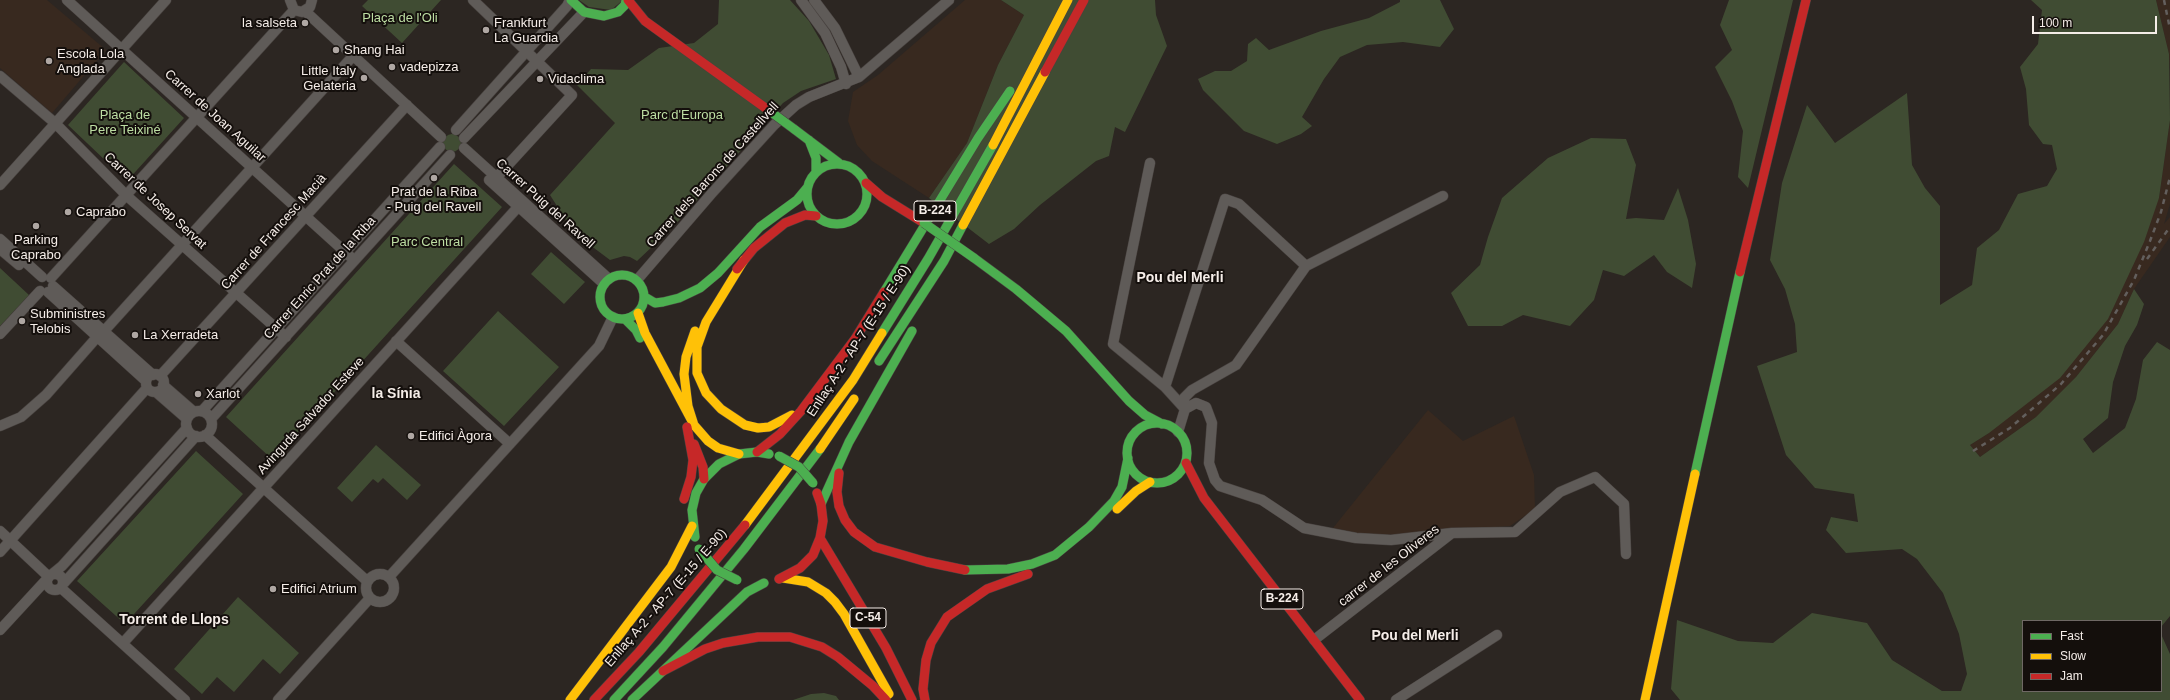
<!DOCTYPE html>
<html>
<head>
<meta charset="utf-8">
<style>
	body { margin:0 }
	#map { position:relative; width:2170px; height:700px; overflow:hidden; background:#2c2622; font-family:Helvetica,sans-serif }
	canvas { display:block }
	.legend { position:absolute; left:2022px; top:620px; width:140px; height:72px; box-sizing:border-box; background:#140f0c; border:1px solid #6e6864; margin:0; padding:5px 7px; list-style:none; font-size:12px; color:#f5ede8 }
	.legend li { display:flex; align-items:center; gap:8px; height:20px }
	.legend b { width:20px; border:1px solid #6e6864 }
	.scale { position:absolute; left:2032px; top:16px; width:125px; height:18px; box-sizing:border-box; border:2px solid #f5ede8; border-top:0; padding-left:5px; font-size:12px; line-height:14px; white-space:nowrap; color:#f5ede8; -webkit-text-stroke:3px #140f0c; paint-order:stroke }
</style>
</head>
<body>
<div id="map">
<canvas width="2170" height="700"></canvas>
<ul class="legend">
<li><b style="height:5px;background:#4caf50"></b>Fast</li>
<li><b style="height:5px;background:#ffc107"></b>Slow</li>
<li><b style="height:5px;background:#c62828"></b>Jam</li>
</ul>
<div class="scale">100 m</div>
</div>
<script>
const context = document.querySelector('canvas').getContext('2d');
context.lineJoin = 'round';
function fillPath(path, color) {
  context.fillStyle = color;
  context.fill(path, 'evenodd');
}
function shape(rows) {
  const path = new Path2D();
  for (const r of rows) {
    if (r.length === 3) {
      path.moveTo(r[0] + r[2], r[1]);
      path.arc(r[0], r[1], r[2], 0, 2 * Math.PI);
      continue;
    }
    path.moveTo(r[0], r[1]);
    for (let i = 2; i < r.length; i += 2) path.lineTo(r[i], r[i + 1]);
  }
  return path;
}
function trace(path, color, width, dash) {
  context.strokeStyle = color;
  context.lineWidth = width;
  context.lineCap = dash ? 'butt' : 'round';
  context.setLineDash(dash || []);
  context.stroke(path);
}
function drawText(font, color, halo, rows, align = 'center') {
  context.font = font + ' Helvetica,sans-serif';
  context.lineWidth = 4;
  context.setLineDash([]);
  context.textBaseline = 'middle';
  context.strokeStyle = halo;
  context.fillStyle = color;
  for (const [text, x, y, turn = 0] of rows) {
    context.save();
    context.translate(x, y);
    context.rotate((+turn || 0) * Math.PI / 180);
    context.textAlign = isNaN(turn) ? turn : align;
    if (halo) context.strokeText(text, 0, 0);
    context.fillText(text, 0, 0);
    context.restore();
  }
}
const built = shape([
	[0,0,47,0,106,50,52,113,0,68],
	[965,0,1001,0,1024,15,998,65,967,143,929,198,872,161,857,145,848,121,853,92,878,75],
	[2156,0,2170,0,2170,68,2169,54],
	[2170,120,2170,204,2164,224,2170,217,2170,237,2134,289,2118,324,2076,377,2036,417,1980,457,1970,445,1989,433,2159,198],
	[1428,410,1463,441,1514,416,1534,475,1535,509,1510,526,1372,536,1333,528]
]);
const green = shape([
	[368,0,441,0,402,43,362,6],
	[579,0,623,0,611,10,589,7],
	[719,0,790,0,809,21,829,55,836,79,801,91,783,103,673,227,637,261,630,257,624,256,610,260,574,233,550,195,615,123,577,85,591,69,628,70,659,48,694,43,718,24],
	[1001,0,1155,0,1156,15,1167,46,1125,132,1115,127,1109,156,1096,161,1040,205,1014,229,989,244,929,198,967,143,998,65,1024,15],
	[1400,0,1440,0,1454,29,1440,47,1403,42,1367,45,1340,57,1324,79,1302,117,1312,126,1301,134,1277,144,1244,131,1203,90,1198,79,1215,71,1231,71,1247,61,1248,44,1256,38,1269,50,1321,31,1369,18,1400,2],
	[1729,0,1793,0,1748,188,1738,177,1743,131,1732,101,1715,67,1732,50,1720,25],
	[2031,0,2156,0,2169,54,2170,120,2159,198,2144,242,2108,319,2060,378,1989,433,1970,445,1980,457,2036,417,2076,377,2118,324,2134,289,2144,304,2137,325,2125,346,2113,382,2108,418,2083,439,2093,453,2125,428,2136,399,2143,360,2157,342,2170,350,2170,616,2161,627,2161,621,2023,621,2023,691,2161,691,2161,634,2170,654,2170,700,1680,700,1671,689,1677,620,1738,641,1773,643,1812,613,1867,623,1892,660,1942,691,1961,691,1967,674,1959,634,1943,593,1917,559,1902,549,1846,553,1826,530,1831,517,1858,522,1854,494,1815,488,1786,455,1757,366,1797,352,1795,324,1785,289,1770,260,1782,183,1807,105,1835,143,1907,93,1912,165,1925,188,1940,206,1940,305,1972,285,1977,248,1999,230,2018,194,2047,186,2057,169,2052,145,2043,144,2029,125,2026,89,2020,67,2038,44,2042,10],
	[124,62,184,118,127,181,68,125],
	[452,143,9],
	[1591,138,1626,139,1636,165,1626,219,1636,218,1664,220,1678,188,1688,220,1696,264,1692,288,1667,272,1654,255,1624,276,1603,270,1594,300,1570,326,1523,315,1502,326,1468,326,1451,293,1480,265,1488,237,1502,198,1548,158],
	[454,164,502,207,273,460,226,417],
	[551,252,585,282,564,304,531,274],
	[0,268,29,295,0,326],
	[498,311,559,367,504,426,443,371],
	[376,445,421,485,407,500,383,478,378,483,373,479,352,502,337,488],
	[196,451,243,494,125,624,77,581],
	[238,597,299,653,280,674,263,659,234,692,217,677,202,694,174,669],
	[824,693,836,696,839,700,793,700,811,694]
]);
const street = shape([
	[67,0,354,260],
	[290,0,294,10,302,12,310,7,312,0],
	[473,0,572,95,496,178],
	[801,0,825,33,841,67,846,84],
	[814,0,835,28,859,77],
	[305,11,441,137],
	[0,76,55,123,127,196,286,337],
	[456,130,567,6,570,0],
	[464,138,584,12],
	[464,148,609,279],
	[1150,163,1113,344,1165,387,1185,409],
	[489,180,604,284],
	[0,185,166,0],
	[0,239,42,277],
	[0,249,19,265],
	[51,278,294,10],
	[637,280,712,193,774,125,796,105,809,97,859,77,949,0],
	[53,286,153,375],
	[48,292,146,381],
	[105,330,353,56],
	[0,334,40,291],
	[396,341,510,444],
	[155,383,9],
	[160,376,407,105],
	[163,385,194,412],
	[1165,387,1225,199,1239,204,1306,266],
	[156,392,187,419],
	[1185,409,1196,403,1206,407,1212,423,1209,463,1215,480,1220,486,1262,500,1304,528,1356,538,1391,540,1452,533],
	[202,411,440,147],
	[199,424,13],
	[211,419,450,155],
	[0,426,21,417,46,395,98,336],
	[1178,432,1185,409,1184,398,1192,390,1236,365,1306,266,1443,196],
	[205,435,367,581],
	[0,531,49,577],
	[0,552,147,388],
	[55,582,8],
	[380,588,14],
	[51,575,62,566,187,428],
	[389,577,599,346,613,317],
	[64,583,196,436],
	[61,588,185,700],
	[0,630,47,579],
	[1314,640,1452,533,1515,532,1560,492,1595,477,1624,504,1626,554],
	[123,643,518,207],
	[278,700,370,598],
	[1396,700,1497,635]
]);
const fast = shape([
	[571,0,584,12,604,16,618,12,625,5,626,0],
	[794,129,839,163],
	[809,140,816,158,816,172],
	[837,194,30],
	[974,258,1016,289,1066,331,1129,401,1145,415,1162,424],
	[622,297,22],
	[884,292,978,138,1010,91],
	[645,297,655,303,663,302,679,298,700,288,718,273,760,227,797,200,807,188],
	[625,319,636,330,640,338],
	[882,333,928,259,993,145],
	[879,361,944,261,963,225],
	[1157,453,30],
	[1695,474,1740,272],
	[821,504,849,442,912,331],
	[695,537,692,510,696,493,704,479,719,464,739,454,757,452,769,454],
	[965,570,1008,569,1032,564,1055,555,1089,527,1114,501,1122,487,1128,458],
	[614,700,663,647,744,549,820,449],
	[632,700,747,592,764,583]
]);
const slow = shape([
	[993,145,1068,0],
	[963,225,1045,72],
	[744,260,706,322,697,347,697,373,706,393,721,409,745,425,758,428,769,427,792,415],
	[638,313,645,333,694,425,708,441,718,448,739,454],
	[694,425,688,406,684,374,686,357,695,331],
	[820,449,854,399],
	[1117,509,1136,491,1150,482],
	[745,525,853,380,882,333],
	[783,578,808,582,826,593,835,602,844,614,889,694],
	[570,700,671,567,692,526],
	[1645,700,1695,474]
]);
const jam = shape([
	[628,0,645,21,771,112],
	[1045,72,1084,0],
	[866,183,882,197,924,223],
	[737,269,754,248,785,223,805,215,816,216],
	[1740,272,1806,0],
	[694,444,703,467,704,479],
	[757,452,780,434,801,411,855,339,884,292],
	[1186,463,1204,498,1360,700],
	[839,473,837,492,839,506,845,520,854,532,875,547,927,562,965,570],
	[684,499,691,477,693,460,687,427],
	[820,538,886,648,912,700],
	[779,579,800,568,813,555,820,538,823,521,821,504,817,493],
	[663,671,705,649,723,643,758,637,790,637,822,647,838,657,873,686,886,700],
	[594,700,639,652,745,525],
	[925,700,923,689,926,660,931,643,947,617,987,589,1028,574]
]);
const rail = shape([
	[2164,0,2170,29],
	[2147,259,2170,227],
	[1973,451,2010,428,2061,384,2103,335,2134,280,2150,241,2161,212,2170,177]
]);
const fastBridge = shape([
	[771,112,794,129],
	[924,223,974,258],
	[779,456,799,467,813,483],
	[699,549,717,570,737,580]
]);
const markers = [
	[305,23,4,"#afa7a3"],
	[486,30,4,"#afa7a3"],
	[336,50,4,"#afa7a3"],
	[49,61,4,"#afa7a3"],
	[392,67,4,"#afa7a3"],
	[364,78,4,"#afa7a3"],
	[540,79,4,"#afa7a3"],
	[434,178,4,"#afa7a3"],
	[68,212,4,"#afa7a3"],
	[36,226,4,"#afa7a3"],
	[22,321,4,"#afa7a3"],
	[135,335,4,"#afa7a3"],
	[198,394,4,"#afa7a3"],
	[411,436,4,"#afa7a3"],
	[273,589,4,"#afa7a3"]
];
const shields = [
	[935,211,42],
	[1282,599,42],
	[868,618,36]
];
const shieldNames = [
	["B-224",935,211],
	["B-224",1282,599],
	["C-54",868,618]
];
const parkNames = [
	["Plaça de l'Oli",400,18],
	["Plaça de",125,115],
	["Pere Teixiné",125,130],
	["Parc d'Europa",682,115],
	["Parc Central",427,242]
];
const poiNames = [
	["la salseta",297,23,"right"],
	["Frankfurt",494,23],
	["La Guardia",494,38],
	["Shang Hai",344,50],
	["Escola Lola",57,54],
	["Anglada",57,69],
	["vadepizza",400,67],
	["Little Italy",356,71,"right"],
	["Gelateria",356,86,"right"],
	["Vidaclima",548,79],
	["Prat de la Riba",434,192,"center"],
	["- Puig del Ravell",434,207,"center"],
	["Caprabo",76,212],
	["Parking",36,240,"center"],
	["Caprabo",36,255,"center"],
	["Subministres",30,314],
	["Telobis",30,329],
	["La Xerradeta",143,335],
	["Xarlot",206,394],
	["Edifici Àgora",419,436],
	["Edifici Atrium",281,589]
];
const streetNames = [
	["Carrer de Joan Aguilar",215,116,42],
	["Carrer dels Barons de Castellvell",713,175,-48],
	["Carrer de Josep Servat",155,201,43],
	["Carrer Puig del Ravell",545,204,42],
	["Carrer de Francesc Macià",274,232,-48],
	["Carrer Enric Prat de la Riba",320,278,-48],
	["Enllaç A-2 - AP-7 (E-15 / E-90)",859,341,-57],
	["Avinguda Salvador Esteve",311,416,-48],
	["carrer de les Oliveres",1389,566,-38],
	["Enllaç A-2 - AP-7 (E-15 / E-90)",666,598,-49]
];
const neighbourhoodNames = [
	["Pou del Merli",1180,278],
	["la Sínia",396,394],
	["Torrent de Llops",174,620],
	["Pou del Merli",1415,636]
];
fillPath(built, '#38291f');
fillPath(green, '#404c33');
trace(street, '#494340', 11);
trace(fast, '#494340', 10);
trace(slow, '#494340', 10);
trace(jam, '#494340', 10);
trace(street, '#5f5b58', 10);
trace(fast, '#4caf50', 9);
trace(slow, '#ffc107', 9);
trace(jam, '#c62828', 9);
trace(rail, '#635f5d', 2.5, [5, 5]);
trace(fastBridge, '#494340', 10, []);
trace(fastBridge, '#4caf50', 9);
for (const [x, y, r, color] of markers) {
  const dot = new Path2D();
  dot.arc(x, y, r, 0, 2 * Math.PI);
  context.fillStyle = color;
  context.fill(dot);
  trace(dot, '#140f0c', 1.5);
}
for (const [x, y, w] of shields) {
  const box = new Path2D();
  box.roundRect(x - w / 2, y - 10, w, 20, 3);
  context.fillStyle = '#140f0c';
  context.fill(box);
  trace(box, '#f5ede8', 1);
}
drawText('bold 12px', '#f5ede8', null, shieldNames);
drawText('13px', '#bddea3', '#140f0c', parkNames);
drawText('13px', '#f5ede8', '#140f0c', poiNames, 'left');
drawText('13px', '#f5ede8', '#140f0c', streetNames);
drawText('bold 14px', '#f5ede8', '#140f0c', neighbourhoodNames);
</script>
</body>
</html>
